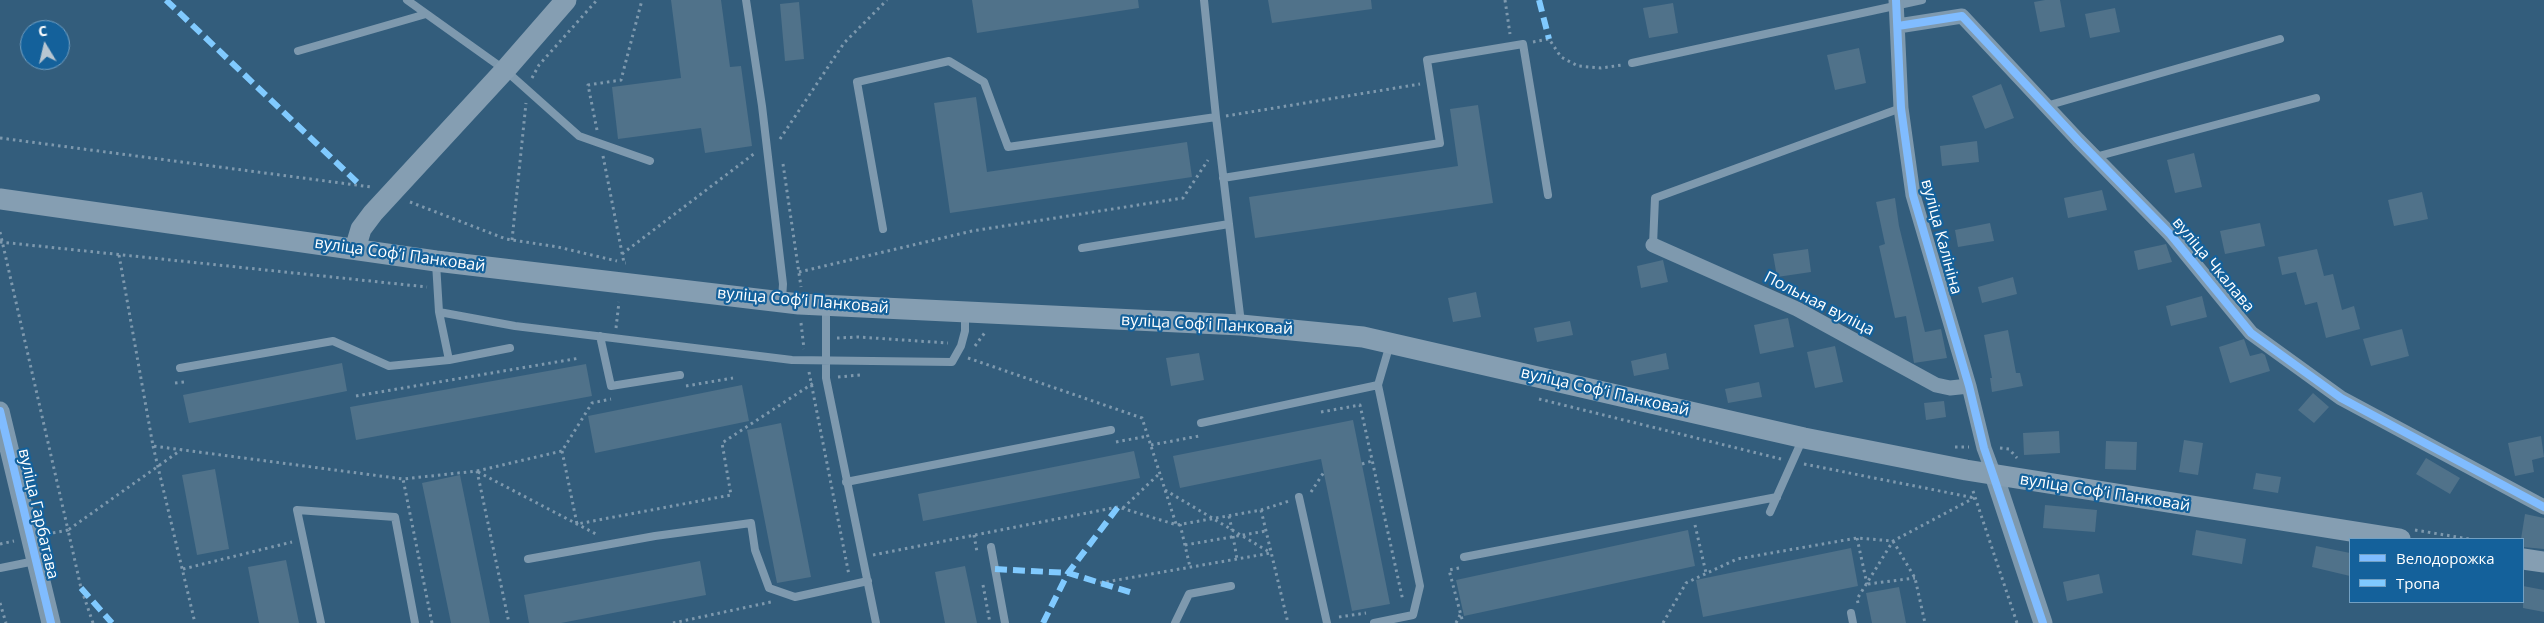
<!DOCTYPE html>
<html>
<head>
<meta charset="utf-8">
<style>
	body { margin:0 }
	#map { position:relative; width:2544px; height:623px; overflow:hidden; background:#335d7c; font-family:"Open Sans",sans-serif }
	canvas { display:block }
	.legend { position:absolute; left:2349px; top:538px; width:175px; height:65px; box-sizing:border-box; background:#14619b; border:1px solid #72a0c3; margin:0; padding:6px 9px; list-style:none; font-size:15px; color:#fff }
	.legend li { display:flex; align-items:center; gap:10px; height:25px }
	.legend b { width:25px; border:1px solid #72a0c3 }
	.north { position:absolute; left:20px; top:20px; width:50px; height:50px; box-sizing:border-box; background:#14619b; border:1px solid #72a0c3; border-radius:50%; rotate:351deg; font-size:14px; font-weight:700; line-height:20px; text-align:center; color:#fff }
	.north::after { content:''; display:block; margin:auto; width:18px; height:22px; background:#b8c6d1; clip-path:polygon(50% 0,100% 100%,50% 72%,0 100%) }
</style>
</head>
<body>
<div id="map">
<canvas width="2544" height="623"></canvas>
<ul class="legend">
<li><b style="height:6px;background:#80bcff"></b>Велодорожка</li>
<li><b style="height:6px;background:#80caff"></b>Тропа</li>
</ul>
<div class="north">С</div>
</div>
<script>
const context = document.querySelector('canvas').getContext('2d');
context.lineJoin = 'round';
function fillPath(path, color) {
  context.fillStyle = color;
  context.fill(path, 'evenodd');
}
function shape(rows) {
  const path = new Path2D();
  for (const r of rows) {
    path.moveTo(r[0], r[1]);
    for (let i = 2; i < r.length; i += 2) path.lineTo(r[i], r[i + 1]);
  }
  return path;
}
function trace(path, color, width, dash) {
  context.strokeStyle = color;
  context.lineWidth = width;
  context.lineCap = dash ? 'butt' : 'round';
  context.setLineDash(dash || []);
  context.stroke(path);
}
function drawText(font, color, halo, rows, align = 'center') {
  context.font = font + ' "Open Sans",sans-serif';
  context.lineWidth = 4.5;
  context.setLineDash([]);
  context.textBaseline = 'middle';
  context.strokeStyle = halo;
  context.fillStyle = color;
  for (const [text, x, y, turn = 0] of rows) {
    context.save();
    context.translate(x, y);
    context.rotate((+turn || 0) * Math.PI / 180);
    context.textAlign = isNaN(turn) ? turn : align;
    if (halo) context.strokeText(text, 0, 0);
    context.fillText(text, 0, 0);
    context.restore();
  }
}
const building = shape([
	[671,0,721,0,730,67,741,66,752,146,705,153,701,128,618,139,612,87,681,78],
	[972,0,1138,0,1139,8,977,33],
	[1268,0,1371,0,1372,9,1272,23],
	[2045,0,2060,0,2065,27,2040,32,2034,2],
	[799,2,804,59,785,61,780,4],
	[1673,3,1678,33,1649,38,1643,8],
	[2115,8,2120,32,2090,38,2085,14],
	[1859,48,1866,83,1835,90,1827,55],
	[2001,84,2014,118,1985,129,1972,96],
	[976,97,987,172,1187,142,1192,177,950,213,934,103],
	[1478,105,1493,203,1255,238,1249,197,1458,166,1450,109],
	[1977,141,1979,162,1942,166,1940,146],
	[2194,153,2202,187,2175,193,2167,160],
	[2102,190,2107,210,2068,218,2064,198],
	[2422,192,2428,219,2394,226,2388,200],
	[1895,198,1899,226,1925,332,1941,329,1947,358,1914,363,1906,316,1895,318,1879,246,1885,244,1876,202],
	[1990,223,1994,241,1958,247,1955,230],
	[2260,223,2265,246,2225,254,2220,231],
	[2166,244,2172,262,2138,270,2134,251],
	[1808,249,1811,272,1777,277,1773,254],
	[2317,249,2324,276,2333,274,2342,310,2354,306,2360,329,2326,338,2317,302,2305,305,2296,272,2282,275,2278,257],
	[1663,260,1668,282,1641,288,1637,266],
	[2013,277,2017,294,1982,303,1978,287],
	[1476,292,1481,317,1453,322,1448,298],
	[2202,296,2207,317,2171,326,2166,306],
	[1788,318,1794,347,1760,354,1754,325],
	[1570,321,1573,335,1537,342,1534,328],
	[2402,329,2409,356,2371,366,2363,339],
	[2008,330,2016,373,2020,373,2023,386,1992,392,1990,378,1992,378,1984,335],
	[2244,339,2250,356,2262,353,2265,355,2270,371,2230,383,2219,347],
	[1835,346,1843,382,1815,388,1807,352],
	[1199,353,1204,380,1171,386,1166,358],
	[1666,353,1669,369,1634,376,1631,361],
	[342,363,347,391,189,423,183,395],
	[586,364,592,396,356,440,350,407],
	[1759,382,1762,397,1728,403,1725,389],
	[742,385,749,421,595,453,588,416],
	[2313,393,2329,407,2314,423,2298,410],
	[1944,401,1946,417,1926,420,1924,403],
	[1353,420,1390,604,1352,611,1321,459,1180,488,1173,456],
	[781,423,811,577,777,583,747,430],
	[2059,431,2060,453,2024,455,2023,433],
	[2541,436,2544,457,2532,460,2534,472,2515,476,2508,443],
	[2184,440,2203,443,2198,475,2179,472],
	[2106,441,2137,442,2136,470,2105,469],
	[1134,451,1140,478,923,521,918,494],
	[2426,458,2460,478,2450,494,2416,474],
	[215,469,229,549,197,555,182,475],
	[2256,473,2281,477,2278,493,2253,489],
	[460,475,490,623,451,623,422,483],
	[2045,505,2097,510,2095,532,2043,528],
	[2525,514,2544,518,2544,549,2523,547,2523,539,2521,539],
	[1688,530,1695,566,1464,616,1456,580],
	[2196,530,2246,539,2242,564,2192,555],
	[2316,546,2350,553,2350,576,2312,567],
	[1851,548,1858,586,1703,617,1696,580],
	[286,560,299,623,259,623,248,567],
	[700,561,706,595,561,623,529,623,524,595],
	[965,566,977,623,945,623,935,572],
	[2099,574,2103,593,2067,601,2063,582],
	[2523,586,2544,590,2544,612,2523,608],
	[1899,587,1906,623,1872,623,1866,593]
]);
const path = shape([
	[1505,0,1510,34],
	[1533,42,1549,39,1561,57,1578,66,1601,68,1622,65],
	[532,78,539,65,597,0],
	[1226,116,1420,84],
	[597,130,588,85,621,80,642,0],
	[0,138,371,187],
	[780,139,844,43,887,0],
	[603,156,624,263,626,263],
	[783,164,801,287],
	[410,202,506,239,558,247,617,261],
	[0,232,68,530,47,534],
	[512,240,526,103],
	[0,242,427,287],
	[622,254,755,153],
	[119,255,153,446,403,479],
	[799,272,972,231,1183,198,1208,160],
	[801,323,804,349],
	[616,328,619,302],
	[837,338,858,337,948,343],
	[975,346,986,331],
	[968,358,1142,418,1176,524],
	[809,372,849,575],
	[838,377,860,375],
	[175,383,184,382],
	[686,386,733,378],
	[356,396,580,358],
	[1539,399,1781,459],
	[1321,412,1360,405,1403,601],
	[1116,442,1148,436],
	[1151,445,1199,436],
	[153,446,195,623],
	[1955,447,1969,447],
	[2000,448,2009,449,2017,458],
	[562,451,577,524,731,495,722,443,815,382],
	[1362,464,1372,461],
	[1804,464,1975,498],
	[477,471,562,451,592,403,611,399],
	[478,472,596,534],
	[1165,490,1271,553],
	[1973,491,2017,623],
	[1311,492,1324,472],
	[1123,508,1160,473],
	[1261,510,1288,623],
	[1229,516,1232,530],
	[1180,524,1190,567],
	[1695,525,1706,573],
	[2415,530,2469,539],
	[974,535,977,552],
	[1233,536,1237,559],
	[1857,538,1867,584],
	[1893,541,1915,578,1925,623],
	[0,544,14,541],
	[1185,545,1266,531],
	[873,555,1118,507,1177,525,1261,510,1289,501],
	[1459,568,1449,570,1463,623],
	[183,569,292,542],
	[1100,583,1271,553],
	[1868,584,1915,578],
	[983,585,990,623],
	[0,603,6,623],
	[1858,603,1857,599,1893,541,1974,498],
	[1339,617,1366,613],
	[93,623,81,588,68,530,181,450],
	[432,623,403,479,477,471,509,623],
	[673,623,771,602],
	[1456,623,1460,615],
	[1663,623,1686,583,1737,559,1857,538,1893,541]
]);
const service = shape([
	[407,0,505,70,579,136,650,161],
	[746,0,762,106,783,284,782,299],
	[1204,0,1216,117],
	[298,51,426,14],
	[1632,63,1922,0],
	[2046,106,2280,39],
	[2095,157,2316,98],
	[1223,178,1440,143,1427,60,1523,44,1548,195],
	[883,229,857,82,949,61,984,82,1008,147,1216,117,1241,323],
	[1653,245,1655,198,1901,108],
	[1082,248,1229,224],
	[436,263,439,312,515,326,792,360,952,362,961,346,965,331,965,313],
	[826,308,826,378,876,623],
	[439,312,449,360,510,348],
	[600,336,611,386,680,375],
	[180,368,333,341,389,366,449,360],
	[1201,423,1378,385],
	[846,482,1111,430],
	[1299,497,1327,623],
	[1770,512,1803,438],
	[991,547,1005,623],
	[1464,557,1777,497],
	[528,559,655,536,751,523,755,550,769,588,795,597,868,581],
	[0,568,35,561],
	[1851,613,1853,623],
	[321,623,297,510,395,517,415,623],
	[1175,623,1189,594,1231,586],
	[1374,623,1413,615,1420,586,1378,385,1390,344]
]);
const minor = shape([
	[1896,0,1901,108,1913,195,1969,386,1984,448,1994,475],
	[1898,26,1962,16,2078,140,2170,234,2251,333,2341,398,2544,507],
	[1653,245,1797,309,1936,385,1950,388,1969,386]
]);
const tertiary = shape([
	[0,411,51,623],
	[1994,475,2043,623]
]);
const secondary = shape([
	[0,199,436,261,799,304,1241,325,1363,337,1804,438,1966,470,2400,539],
	[355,249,361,229,373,213,505,70,566,0],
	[2523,559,2544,562]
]);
const quiet = shape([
	[166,0,361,186],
	[1539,0,1549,39],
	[995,569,1068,573,1133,593],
	[81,588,112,623],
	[1043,623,1068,573,1118,507]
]);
const cycleway = shape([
	[1896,0,1901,108,1913,195,1969,386,1984,448,2043,623],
	[1898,26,1962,16,2078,140,2170,234,2251,333,2341,398,2544,507],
	[0,411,51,623]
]);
const streetNames = [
	["вуліца Калініна",1941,237,75],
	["вуліца Софʼі Панковай",400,255,8],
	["вуліца Чкалава",2213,265,50],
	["вуліца Софʼі Панковай",803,301,5],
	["Польная вуліца",1819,304,27],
	["вуліца Софʼі Панковай",1207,325,3],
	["вуліца Софʼі Панковай",1605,392,13],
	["вуліца Софʼі Панковай",2105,493,9],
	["вуліца Гарбатава",38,514,77]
];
fillPath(building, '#50728a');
trace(path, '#7e99ae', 3, [2.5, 4]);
trace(service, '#7e99ae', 8);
trace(minor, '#7e99ae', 15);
trace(tertiary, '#7e99ae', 19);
trace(secondary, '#859eb2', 21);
trace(quiet, '#80caff', 6, [12, 6]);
trace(cycleway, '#80bcff', 8);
drawText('16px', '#fff', '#14619b', streetNames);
</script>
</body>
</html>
